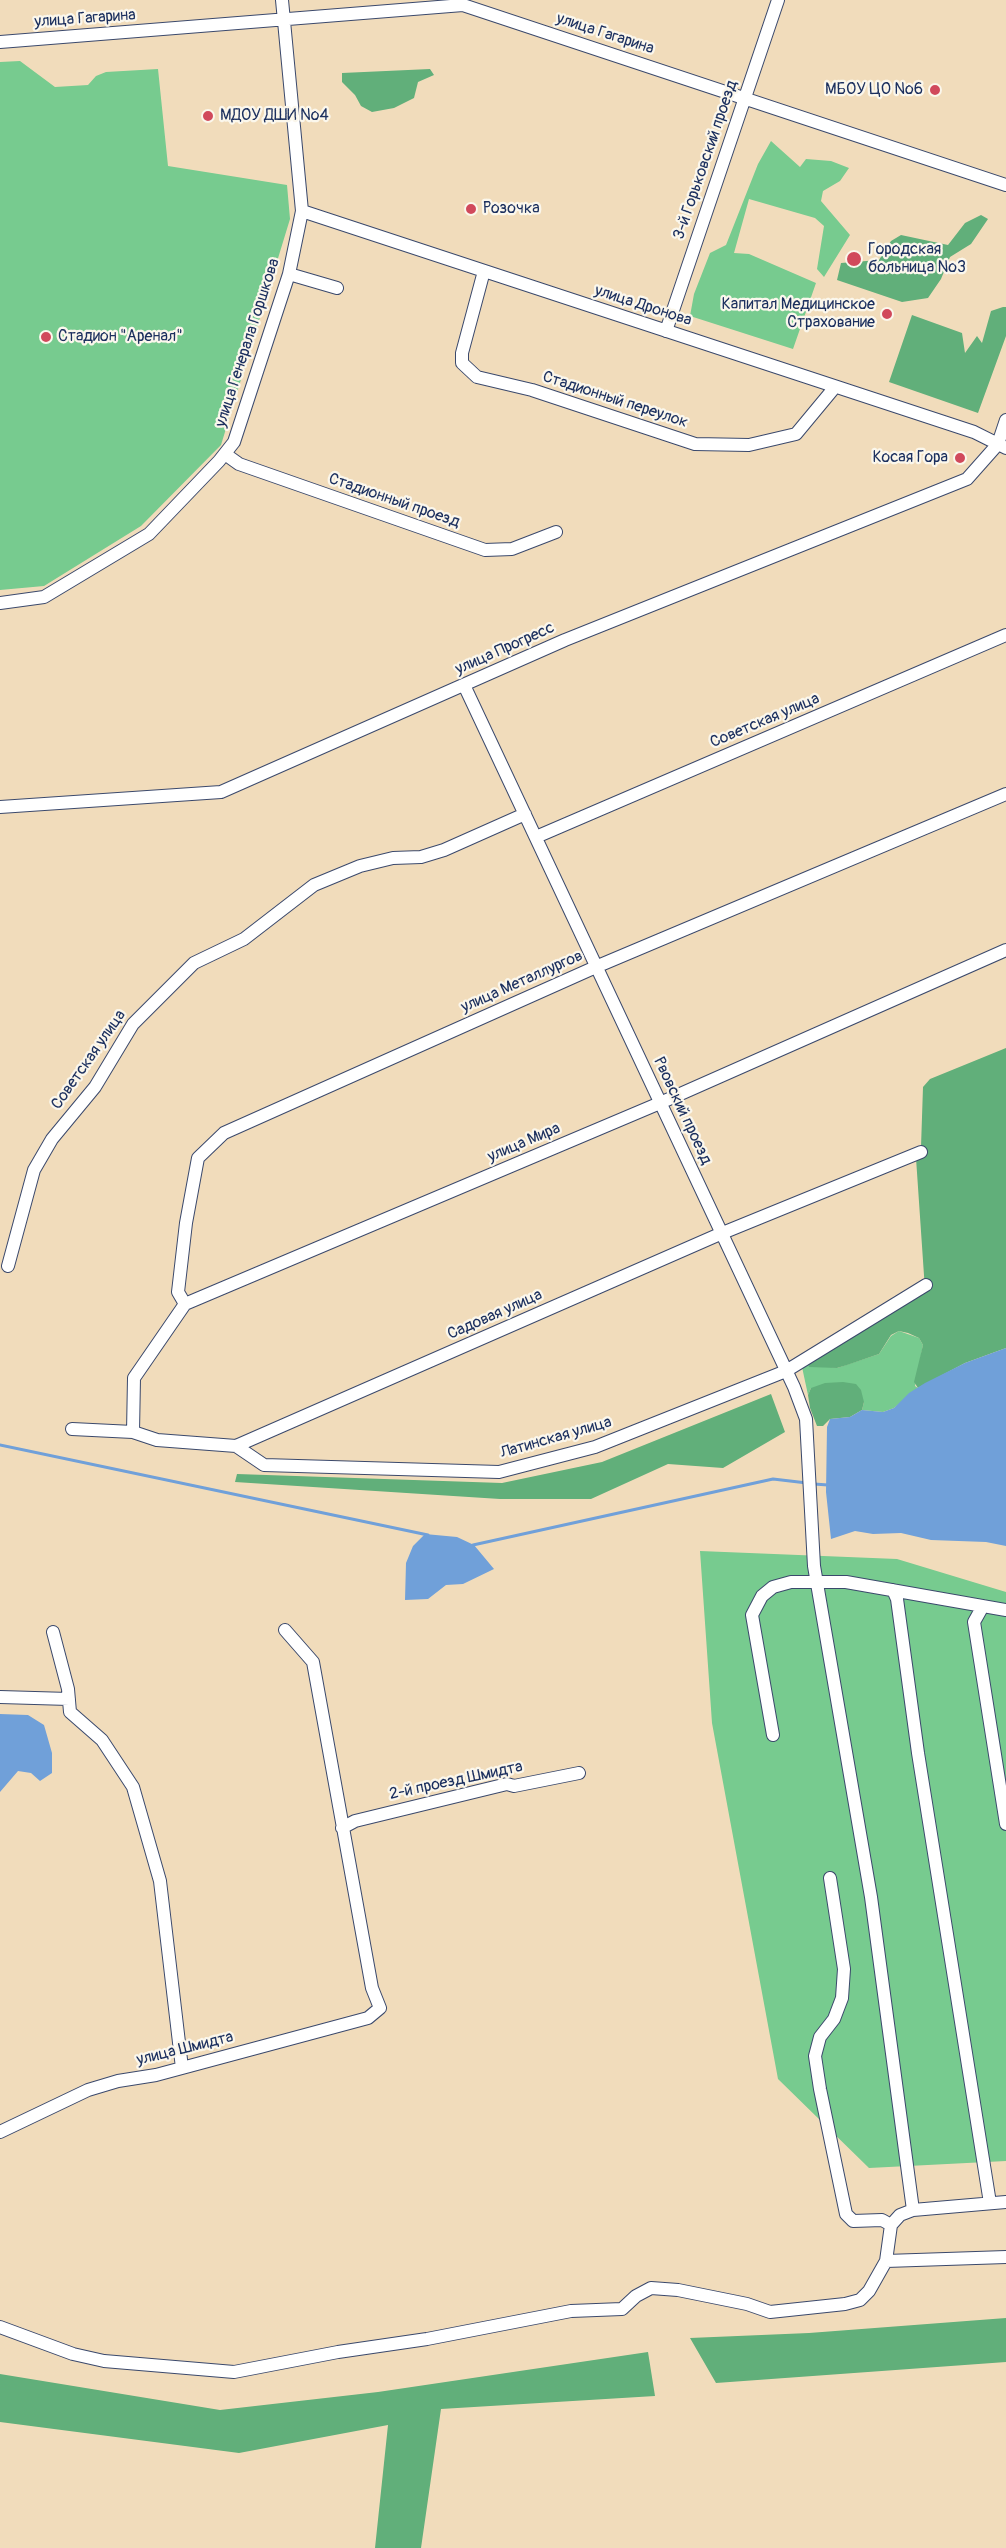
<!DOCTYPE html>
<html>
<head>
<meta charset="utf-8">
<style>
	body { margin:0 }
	canvas { display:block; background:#f1dcbb }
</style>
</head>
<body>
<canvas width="1006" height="2548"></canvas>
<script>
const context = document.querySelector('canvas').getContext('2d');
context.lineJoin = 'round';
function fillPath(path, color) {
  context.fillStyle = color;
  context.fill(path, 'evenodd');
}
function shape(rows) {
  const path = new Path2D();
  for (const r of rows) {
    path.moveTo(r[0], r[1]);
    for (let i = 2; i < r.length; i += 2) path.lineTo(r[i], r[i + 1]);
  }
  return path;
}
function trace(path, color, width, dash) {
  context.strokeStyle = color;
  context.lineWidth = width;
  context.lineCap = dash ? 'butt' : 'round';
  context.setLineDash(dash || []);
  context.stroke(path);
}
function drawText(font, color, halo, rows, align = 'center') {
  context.font = font + ' Pangolin,sans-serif';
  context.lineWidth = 4.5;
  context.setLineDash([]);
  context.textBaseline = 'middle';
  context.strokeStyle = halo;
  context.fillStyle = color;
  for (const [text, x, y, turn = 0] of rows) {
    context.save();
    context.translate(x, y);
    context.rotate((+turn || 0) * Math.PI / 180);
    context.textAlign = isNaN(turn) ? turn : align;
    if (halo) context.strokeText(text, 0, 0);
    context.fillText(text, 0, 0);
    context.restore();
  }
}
const green = shape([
	[20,61,55,87,88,85,96,76,106,72,158,69,168,166,287,185,290,219,221,445,141,526,44,586,0,590,0,62],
	[771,141,800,167,806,159,831,161,849,168,840,181,823,191,821,201,850,235,824,277,817,269,824,226,815,218,749,199,734,253,749,254,816,283,793,349,690,316,694,294,710,253,726,245,758,164],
	[899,1331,919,1338,923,1345,915,1386,918,1388,894,1408,883,1412,862,1410,864,1402,811,1388,808,1395,802,1367,808,1363,837,1368,879,1354,891,1336],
	[700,1551,897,1559,1006,1592,1006,2161,869,2168,778,2079,712,1723]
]);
const forest = shape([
	[430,69,434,75,418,82,414,98,394,108,372,112,361,106,355,95,342,82,342,73],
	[981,215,988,219,971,244,950,257,941,279,928,298,902,302,837,280,841,263,879,260,891,241,901,235,948,245,965,223],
	[1003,307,1006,307,1006,336,978,413,889,382,912,315,962,333,965,353,977,336,982,343,991,311],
	[1006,1048,1006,1348,965,1363,918,1388,914,1382,923,1345,919,1338,908,1333,899,1331,891,1335,879,1354,847,1365,837,1368,809,1367,808,1363,925,1290,916,1158,921,1147,923,1087,930,1079],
	[843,1382,856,1384,861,1390,864,1402,862,1410,850,1417,830,1419,823,1426,817,1426,810,1408,808,1395,811,1388,825,1383],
	[771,1394,785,1432,723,1468,668,1464,591,1499,500,1499,235,1482,237,1474,502,1483,602,1462],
	[1006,2318,1006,2362,716,2383,690,2338,809,2333],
	[648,2352,655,2396,441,2409,421,2548,375,2548,388,2425,239,2453,0,2422,0,2374,220,2410,378,2392]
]);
const water = shape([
	[1006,1348,1006,1546,986,1542,931,1540,901,1533,873,1534,855,1531,831,1539,826,1492,827,1427,830,1419,850,1417,862,1410,883,1412,894,1408,909,1393,925,1383,965,1363],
	[425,1534,457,1537,474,1545,494,1569,463,1584,446,1585,428,1599,405,1600,406,1563,413,1546],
	[0,1714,28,1715,44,1725,52,1753,52,1773,40,1781,31,1773,18,1771,0,1792]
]);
const stream = shape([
	[0,1445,428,1535],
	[814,1484,828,1485],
	[473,1545,773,1479,807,1483]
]);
const street = shape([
	[0,42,463,5,1006,185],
	[302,211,974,432,1006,448],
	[484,271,462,353,462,363,477,377,532,390,695,444,749,445,796,434,835,387],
	[289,274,337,288],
	[666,331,778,0],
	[225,454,239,464,485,550,512,549,556,532],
	[0,603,44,597,149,534,219,461,234,442,289,274,302,211,282,0],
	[464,685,794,1387,806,1419,814,1566,871,1897,913,2210],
	[0,807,221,792,565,640,967,479,998,444,1006,420],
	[536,837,1006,635],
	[8,1266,34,1170,52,1139,95,1087,133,1024,194,963,244,939,314,885,360,866,393,858,421,857,444,850,525,814],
	[185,1304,178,1292,186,1223,198,1158,224,1133,598,966,1006,794],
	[72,1429,133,1432,157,1440,236,1446,720,1234,921,1152],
	[133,1432,134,1378,185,1304,660,1103,1006,950],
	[236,1446,264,1465,499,1472,595,1447,786,1371,926,1285],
	[893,1590,897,1599,918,1753,990,2203],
	[983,1606,974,1622,1006,1824],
	[53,1632,68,1689,70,1712,102,1740,133,1787,160,1881,182,2068],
	[0,1697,69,1699],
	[773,1735,752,1615,762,1596,773,1587,791,1582,846,1582,1006,1610],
	[342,1828,355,1821,507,1784,514,1786,579,1773],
	[830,1878,844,1969,842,1998,834,2019,820,2037,815,2056,820,2089,846,2214,853,2221,882,2220,891,2225],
	[0,2132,88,2090,118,2081,156,2075,368,2018,380,2008,372,1988,313,1662,285,1630],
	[886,2261,891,2225,900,2215,913,2210,1006,2202],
	[0,2327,73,2354,104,2361,234,2372,338,2352,427,2339,571,2311,622,2309,636,2296,651,2288,678,2290,747,2304,770,2312,845,2304,860,2300,869,2291,886,2261,1006,2257]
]);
const markers = [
	[935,90,6,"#d1495b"],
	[208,116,6,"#d1495b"],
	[471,209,6,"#d1495b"],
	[854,259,8,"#d1495b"],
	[887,314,6,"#d1495b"],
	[46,337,6,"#d1495b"],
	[960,458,6,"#d1495b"]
];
const streetNames = [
	["улица Гагарина",85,19,-4],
	["улица Гагарина",605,34,18],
	["3-й Горьковский проезд",706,160,-71],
	["улица Дронова",643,306,18],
	["улица Генерала Горшкова",248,343,-72],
	["Стадионный переулок",615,400,18],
	["Стадионный проезд",394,501,19],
	["улица Прогресс",505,649,-24],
	["Советская улица",765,721,-23],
	["улица Металлургов",522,982,-24],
	["Советская улица",89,1060,-55],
	["Рвовский проезд",682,1111,65],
	["улица Мира",524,1143,-23],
	["Садовая улица",495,1315,-24],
	["Латинская улица",556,1438,-16],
	["2-й проезд Шмидта",456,1781,-12],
	["улица Шмидта",185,2049,-14]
];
const poiNames = [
	["МБОУ ЦО №6",923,90,"right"],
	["МДОУ ДШИ №4",220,116],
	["Розочка",483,209],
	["Городская",868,250],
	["больница №3",868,268],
	["Капитал Медицинское",875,305,"right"],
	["Страхование",875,323,"right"],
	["Стадион \"Аренал\"",58,337],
	["Косая Гора",948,458,"right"]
];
fillPath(green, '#77cb8f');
fillPath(forest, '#61af7a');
fillPath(water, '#70a0d9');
trace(stream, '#70a0d9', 3);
trace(street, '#3b496c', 14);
trace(street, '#fff', 12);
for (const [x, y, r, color] of markers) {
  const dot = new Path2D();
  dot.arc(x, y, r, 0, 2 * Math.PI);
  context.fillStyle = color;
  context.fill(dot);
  trace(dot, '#fbf7ec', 2);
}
drawText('16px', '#1b2f5e', '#fbf7ec', streetNames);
drawText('16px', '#1b2f5e', '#fbf7ec', poiNames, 'left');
</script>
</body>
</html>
